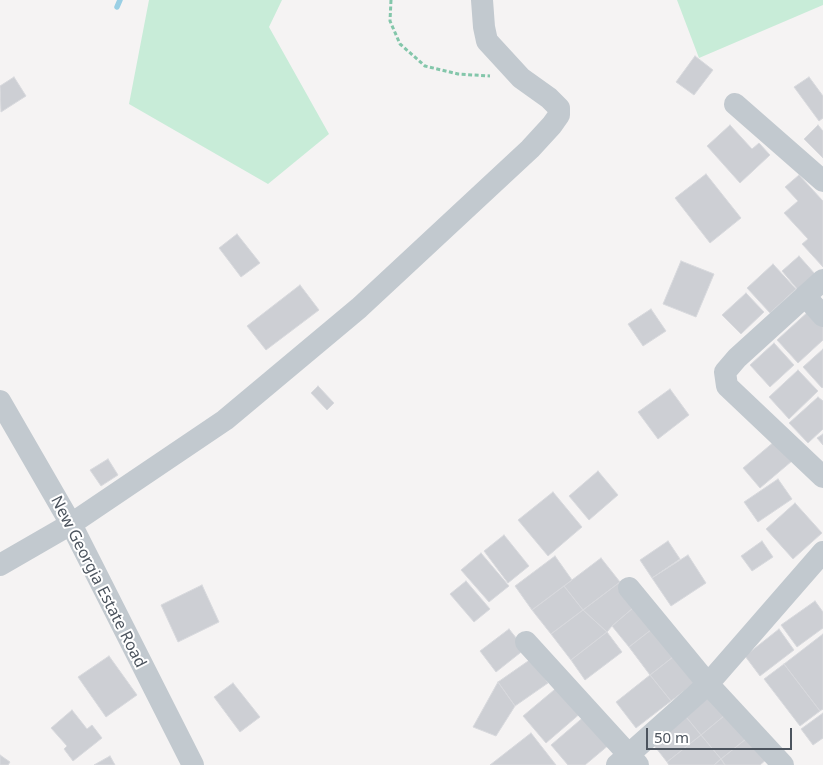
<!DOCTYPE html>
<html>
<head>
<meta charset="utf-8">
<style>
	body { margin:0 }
	#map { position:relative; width:823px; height:765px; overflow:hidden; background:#f5f3f3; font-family:"Noto Sans",sans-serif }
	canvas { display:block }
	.scale { position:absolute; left:646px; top:728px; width:146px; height:22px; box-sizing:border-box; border:2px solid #4c545e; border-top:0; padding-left:6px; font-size:15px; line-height:18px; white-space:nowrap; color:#4c545e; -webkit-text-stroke:4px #fff; paint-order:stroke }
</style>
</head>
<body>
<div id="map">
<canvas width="823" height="765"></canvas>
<div class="scale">50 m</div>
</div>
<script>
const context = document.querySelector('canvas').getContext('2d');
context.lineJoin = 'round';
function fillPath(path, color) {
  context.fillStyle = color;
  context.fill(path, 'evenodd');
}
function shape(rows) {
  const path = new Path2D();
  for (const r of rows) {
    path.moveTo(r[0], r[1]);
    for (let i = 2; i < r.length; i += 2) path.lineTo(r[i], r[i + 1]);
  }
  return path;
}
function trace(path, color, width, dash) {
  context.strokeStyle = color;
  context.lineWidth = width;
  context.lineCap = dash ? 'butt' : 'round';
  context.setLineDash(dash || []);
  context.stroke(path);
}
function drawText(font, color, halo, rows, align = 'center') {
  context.font = font + ' "Noto Sans",sans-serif';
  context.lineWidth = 4;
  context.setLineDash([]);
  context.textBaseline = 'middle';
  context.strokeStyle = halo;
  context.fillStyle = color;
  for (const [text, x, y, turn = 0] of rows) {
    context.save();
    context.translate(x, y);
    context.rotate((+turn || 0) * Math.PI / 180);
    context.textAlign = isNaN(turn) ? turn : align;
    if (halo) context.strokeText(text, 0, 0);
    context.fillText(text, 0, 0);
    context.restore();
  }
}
const green = shape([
	[149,0,282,0,269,27,329,134,268,184,129,104],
	[677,0,823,0,823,5,699,58]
]);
const stream = shape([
	[117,7,120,0]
]);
const building = shape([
	[695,56,713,70,694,95,676,82,695,56],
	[14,77,26,96,1,112,0,86,14,77],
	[809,77,823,96,823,118,819,121,794,87,809,77],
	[730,125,752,149,759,143,770,155,740,183,707,146,730,125],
	[818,125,823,131,823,158,804,139,818,125],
	[706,174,741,218,710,243,675,198,706,174],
	[799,175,823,201,823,267,802,244,808,239,784,213,798,201,785,187,799,175],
	[237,234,260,263,241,277,219,248,237,234],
	[799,256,815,274,798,290,782,271,799,256],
	[681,261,714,274,696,317,663,304,681,261],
	[773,264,796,289,770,313,747,288,773,264],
	[300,285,319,310,266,350,247,326,300,285],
	[746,293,764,312,741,334,722,315,746,293],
	[651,309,666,331,643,346,628,324,651,309],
	[810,310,823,324,823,340,798,363,777,340,810,310],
	[774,343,794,365,770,387,750,365,774,343],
	[823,349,823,387,822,388,803,367,823,349],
	[798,370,818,391,789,419,769,397,798,370],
	[318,386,334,403,327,410,311,393,318,386],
	[670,389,689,415,658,439,638,412,670,389],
	[818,397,823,401,823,429,808,443,789,423,818,397],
	[823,434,823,445,817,438,823,434],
	[775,441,792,461,760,488,743,468,775,441],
	[108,459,118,475,101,486,90,470,108,459],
	[598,471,618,495,589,520,569,496,598,471],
	[778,479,792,499,758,522,744,502,778,479],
	[553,492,582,527,548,556,518,520,553,492],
	[795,503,822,533,793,559,766,529,795,503],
	[504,535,529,566,508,583,484,551,504,535],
	[668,541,680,559,652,578,640,560,668,541],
	[762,541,773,557,752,571,741,556,762,541],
	[481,553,509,586,489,602,461,570,481,553],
	[688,555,706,583,671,606,652,578,688,555],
	[555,556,572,580,532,610,515,586,555,556],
	[601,558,620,582,583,610,564,586,601,558],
	[466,581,490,609,474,622,450,594,466,581],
	[620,582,640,602,612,626,607,632,583,610,620,582],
	[202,585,219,622,178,642,161,605,202,585],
	[564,586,583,610,551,634,532,610,564,586],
	[815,601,823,612,823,628,797,647,781,625,815,601],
	[640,602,665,619,629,647,612,626,640,602],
	[583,610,607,632,571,660,551,634,583,610],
	[665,619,687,646,650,675,629,647,665,619],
	[509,629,525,649,496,672,480,651,509,629],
	[779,629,794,650,760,676,745,656,779,629],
	[607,632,622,652,585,680,571,660,607,632],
	[823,634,823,709,820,711,784,664,823,634],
	[687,646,707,673,671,701,650,675,687,646],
	[109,656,137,695,106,717,78,677,109,656],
	[531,659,548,683,515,706,498,682,531,659],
	[784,664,820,711,800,726,764,679,784,664],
	[650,675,671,701,636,728,616,702,650,675],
	[498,682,515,706,496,736,473,727,498,682],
	[233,683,260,717,240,732,214,697,233,683],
	[717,683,736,706,701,735,682,712,717,683],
	[560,685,582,712,546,743,523,716,560,685],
	[736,706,756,731,721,759,701,735,736,706],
	[72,710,87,729,92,725,102,738,73,761,64,749,67,746,51,728,72,710],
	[682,712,701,735,667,762,649,739,682,712],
	[823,713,823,738,813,745,801,729,823,713],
	[586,715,610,744,585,765,568,765,551,745,586,715],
	[756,731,774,753,760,765,725,765,721,759,756,731],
	[531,733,556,765,490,765,531,733],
	[701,735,721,759,714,765,669,765,667,762,701,735],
	[0,755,10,762,8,765,0,765,0,755],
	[110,756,115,765,94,765,110,756],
	[721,759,725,765,714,765,721,759]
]);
const path = shape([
	[391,0,390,21,400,44,425,66,458,74,490,76]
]);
const street = shape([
	[735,104,823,181],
	[823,280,737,358,725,372,727,386,823,477],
	[805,296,823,316],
	[0,401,71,524,193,765],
	[0,565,71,524,225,420,359,308,530,149,552,125,559,115,559,108,549,98,521,78,487,41,484,27,482,0],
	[629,588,708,684,783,765],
	[526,642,638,765],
	[617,765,708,684,823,552]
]);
const streetNames = [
	["New Georgia Estate Road",98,582,63]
];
fillPath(green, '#c8ecd8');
trace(stream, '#9acfe4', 5.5);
fillPath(building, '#cdcfd4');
trace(building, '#d8d9dd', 1);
trace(path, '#83c6aa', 3, [4, 2.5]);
trace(street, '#c2c9cf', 22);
drawText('16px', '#4c545e', '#fff', streetNames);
</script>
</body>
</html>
